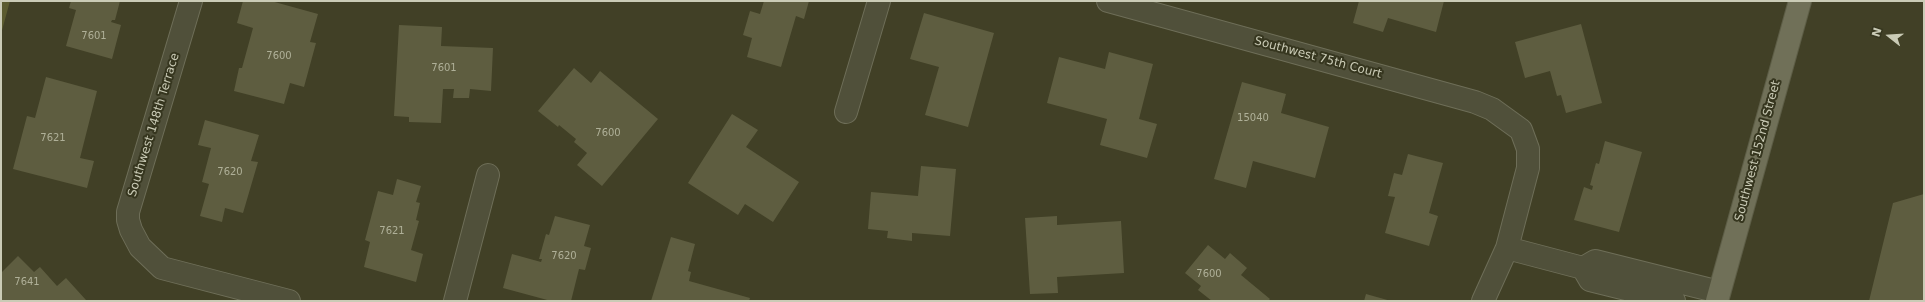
<!DOCTYPE html>
<html>
<head>
<meta charset="utf-8">
<style>
	body { margin:0 }
	#map { position:relative; width:1925px; height:302px; overflow:hidden; background:#414026; font-family:"DejaVu Sans",sans-serif }
	canvas { display:block }
	.frame { position:absolute; inset:0; border:2px solid #cacbb6; pointer-events:none }
	.north { position:absolute; left:1869px; top:16px; width:40px; height:40px; -webkit-text-stroke:3px #36361f; paint-order:stroke; rotate:287deg; font-size:11px; font-weight:700; line-height:16px; text-align:center; color:#cacbb6 }
	.north::after { content:''; display:block; margin:auto; width:14px; height:18px; background:#cacbb6; clip-path:polygon(50% 0,100% 100%,50% 72%,0 100%) }
</style>
</head>
<body>
<div id="map">
<canvas width="1925" height="302"></canvas>
<div class="frame"></div>
<div class="north">N</div>
</div>
<script>
const context = document.querySelector('canvas').getContext('2d');
context.lineJoin = 'round';
function fillPath(path, color) {
  context.fillStyle = color;
  context.fill(path, 'evenodd');
}
function shape(rows) {
  const path = new Path2D();
  for (const r of rows) {
    path.moveTo(r[0], r[1]);
    for (let i = 2; i < r.length; i += 2) path.lineTo(r[i], r[i + 1]);
  }
  return path;
}
function trace(path, color, width, dash) {
  context.strokeStyle = color;
  context.lineWidth = width;
  context.lineCap = dash ? 'butt' : 'round';
  context.setLineDash(dash || []);
  context.stroke(path);
}
function drawText(font, color, halo, rows, align = 'center') {
  context.font = font + ' "DejaVu Sans",sans-serif';
  context.lineWidth = 4;
  context.setLineDash([]);
  context.textBaseline = 'middle';
  context.strokeStyle = halo;
  context.fillStyle = color;
  for (const [text, x, y, turn = 0] of rows) {
    context.save();
    context.translate(x, y);
    context.rotate((+turn || 0) * Math.PI / 180);
    context.textAlign = isNaN(turn) ? turn : align;
    if (halo) context.strokeText(text, 0, 0);
    context.fillText(text, 0, 0);
    context.restore();
  }
}
const water = shape([
	[1,1,10,1,1,34]
]);
const building = shape([
	[71,1,120,1,115,20,112,20,111,22,121,25,112,59,66,46,76,10,69,8],
	[243,1,271,1,318,14,310,42,316,43,304,87,290,83,284,104,234,91,239,68,242,68,253,28,237,23],
	[764,1,809,1,804,19,796,16,781,67,747,57,752,38,743,35,750,11,760,14],
	[1359,1,1444,1,1436,32,1388,18,1383,32,1353,23],
	[924,13,994,33,968,127,925,115,939,67,910,59],
	[1581,24,1602,103,1566,113,1561,95,1557,96,1550,71,1525,78,1515,42],
	[399,25,442,27,441,46,493,48,491,91,470,89,469,98,453,98,454,89,443,89,441,123,409,122,409,117,394,116],
	[1109,52,1153,64,1139,119,1157,124,1147,158,1100,145,1107,119,1047,103,1059,57,1105,69],
	[574,68,591,83,600,71,658,119,602,186,577,165,587,153,574,142,576,139,559,125,558,127,538,111],
	[46,77,97,91,80,158,94,161,87,188,13,169,27,116,35,118],
	[1242,82,1286,94,1281,113,1329,127,1315,178,1253,161,1246,188,1214,179],
	[732,114,758,130,746,147,799,182,773,222,745,204,738,215,688,183],
	[205,120,259,135,251,161,258,162,243,213,225,208,222,222,200,216,209,184,202,182,211,148,198,145],
	[1605,141,1642,152,1619,232,1574,220,1584,187,1592,190,1593,186,1590,185,1596,163,1599,164],
	[1408,154,1443,163,1429,213,1438,216,1429,246,1385,233,1395,197,1388,196,1394,173,1402,175],
	[921,166,956,169,950,236,912,233,912,241,887,238,888,231,868,229,871,192,918,196],
	[397,179,421,186,416,202,420,203,416,220,419,221,411,250,423,254,416,282,364,267,370,242,365,240,378,191,393,195],
	[1924,194,1924,301,1869,301,1893,203],
	[555,216,590,225,584,246,591,248,585,270,579,269,571,301,551,301,503,288,512,254,541,262,542,259,539,259,546,234,549,235],
	[1057,216,1057,225,1121,221,1124,273,1057,277,1058,293,1030,294,1025,218],
	[671,237,695,244,688,271,691,272,689,281,750,298,749,301,651,301],
	[1208,245,1225,259,1230,253,1247,268,1241,275,1270,299,1268,301,1212,301,1198,290,1201,286,1185,273],
	[18,256,34,272,40,267,57,286,66,278,86,300,1,301,1,273],
	[1366,294,1391,301,1364,301]
]);
const minor = shape([
	[191,1,128,212,128,220,131,230,140,247,162,268,289,301],
	[1108,1,1475,102,1492,109,1521,130,1528,149,1528,168,1507,248,1483,301],
	[846,112,879,1],
	[1507,248,1583,268,1595,261,1719,292],
	[1583,268,1590,280,1674,301],
	[455,301,488,175]
]);
const major = shape([
	[1717,301,1800,1]
]);
const numberNames = [
	["7601",94,36],
	["7600",279,56],
	["7601",444,68],
	["15040",1253,118],
	["7600",608,133],
	["7621",53,138],
	["7620",230,172],
	["7621",392,231],
	["7620",564,256],
	["7600",1209,274],
	["7641",27,282]
];
const streetNames = [
	["Southwest 75th Court",1318,58,15],
	["Southwest 148th Terrace",154,125,-73],
	["Southwest 152nd Street",1758,151,-75]
];
fillPath(water, '#5b5b2f');
fillPath(building, '#5e5d40');
trace(minor, '#6e6e58', 24);
trace(major, '#5d5d46', 24);
trace(minor, '#50503a', 22);
trace(major, '#707058', 22);
drawText('10px', '#afb098', null, numberNames);
drawText('12px', '#cacbb6', '#36361f', streetNames);
</script>
</body>
</html>
